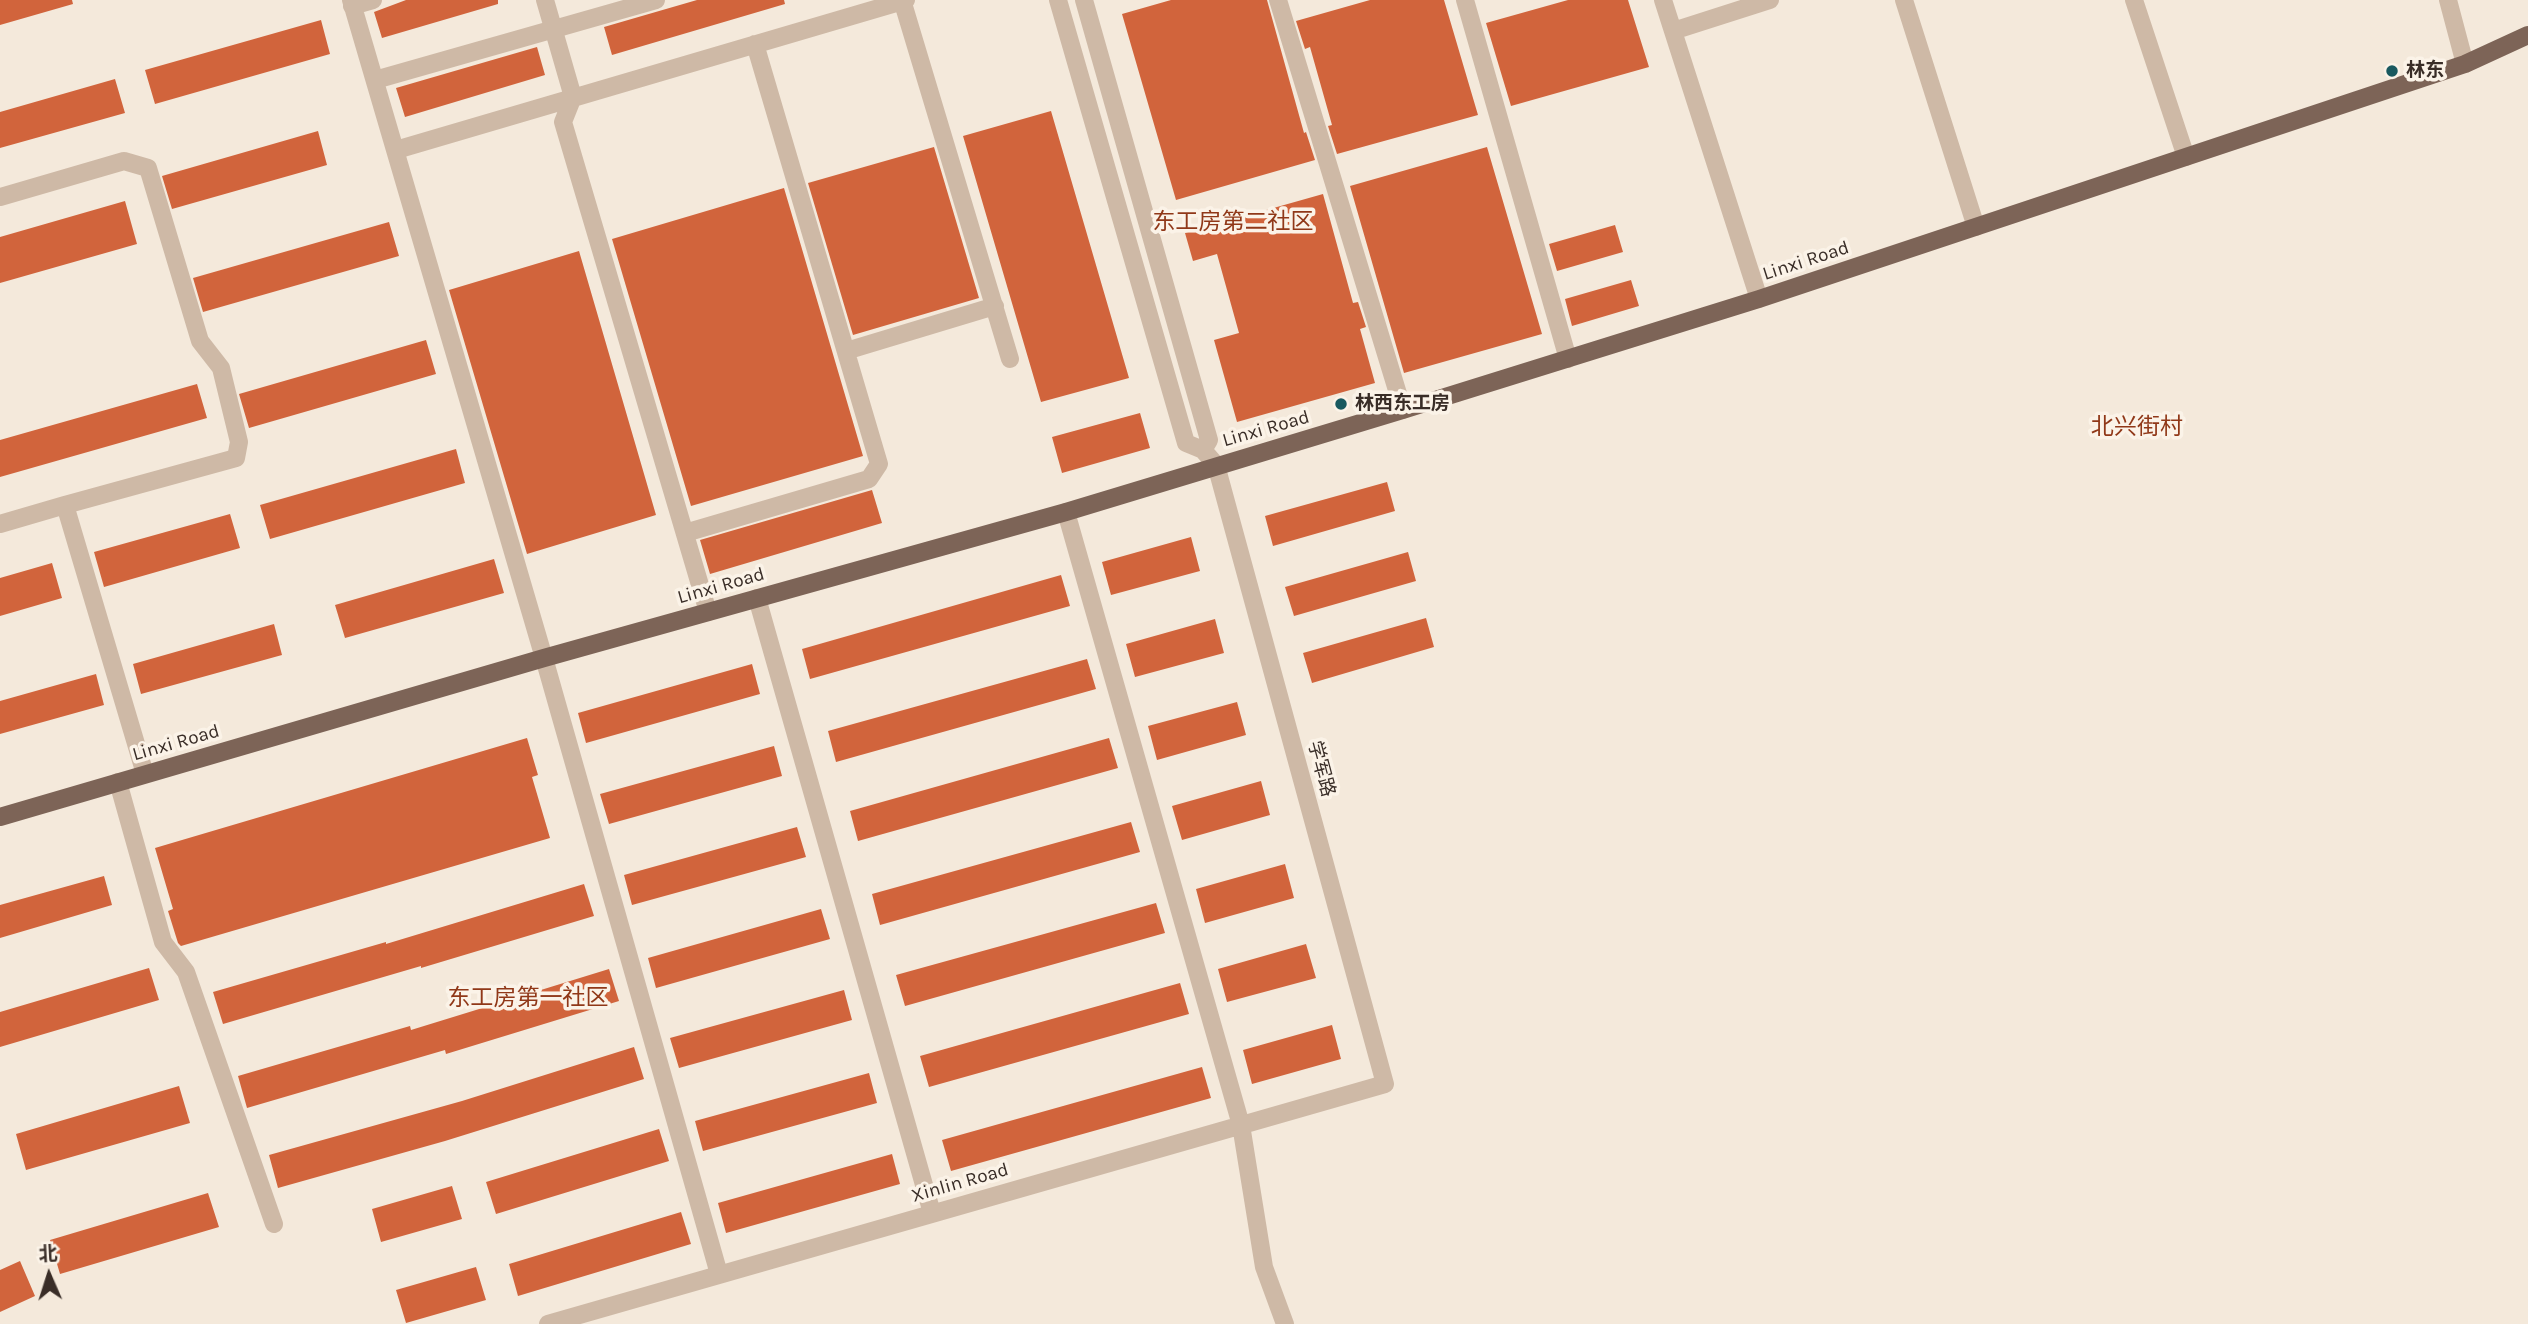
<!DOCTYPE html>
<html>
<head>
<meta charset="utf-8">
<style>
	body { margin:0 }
	#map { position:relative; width:2528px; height:1324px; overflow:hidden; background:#f4e9db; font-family:Karla,"Noto Sans SC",sans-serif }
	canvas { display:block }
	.north { position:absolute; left:14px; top:1240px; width:70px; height:70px; -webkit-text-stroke:5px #fbf3e8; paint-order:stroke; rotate:357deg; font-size:19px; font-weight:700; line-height:28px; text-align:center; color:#392d27 }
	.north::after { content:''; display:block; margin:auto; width:24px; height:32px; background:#392d27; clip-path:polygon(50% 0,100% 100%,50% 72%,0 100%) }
</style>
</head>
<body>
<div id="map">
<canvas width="2528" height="1324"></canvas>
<div class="north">北</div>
</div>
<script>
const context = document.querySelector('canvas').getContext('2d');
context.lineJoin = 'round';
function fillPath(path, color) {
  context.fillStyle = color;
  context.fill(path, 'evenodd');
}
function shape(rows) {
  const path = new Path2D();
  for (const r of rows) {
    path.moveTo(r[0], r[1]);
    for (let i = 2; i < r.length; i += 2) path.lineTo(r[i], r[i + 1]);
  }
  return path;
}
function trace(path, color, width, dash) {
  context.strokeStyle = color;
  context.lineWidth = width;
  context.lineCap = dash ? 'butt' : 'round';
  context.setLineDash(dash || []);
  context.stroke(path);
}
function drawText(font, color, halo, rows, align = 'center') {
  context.font = font + ' Karla,"Noto Sans SC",sans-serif';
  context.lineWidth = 7;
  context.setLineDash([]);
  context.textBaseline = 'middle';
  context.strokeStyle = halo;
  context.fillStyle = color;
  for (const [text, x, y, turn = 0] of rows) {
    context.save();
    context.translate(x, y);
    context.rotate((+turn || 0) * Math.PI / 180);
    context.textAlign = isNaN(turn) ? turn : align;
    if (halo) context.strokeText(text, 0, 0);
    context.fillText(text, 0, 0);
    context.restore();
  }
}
const building = shape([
	[0,0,72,0,73,4,0,25],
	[406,0,498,0,498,4,382,38,374,12],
	[697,0,784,0,785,4,612,55,604,27],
	[1171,0,1267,0,1304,133,1306,132,1315,160,1176,200,1122,14],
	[1370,0,1444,0,1478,115,1337,154,1328,126,1332,125,1310,47,1305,49,1296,21],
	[1568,0,1628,0,1649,67,1511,106,1486,23],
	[321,20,330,54,155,104,145,70],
	[537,47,545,75,405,117,396,88],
	[115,79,125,113,0,148,0,112],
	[1051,111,1129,378,1041,402,963,136],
	[318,131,327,165,172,209,162,176],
	[934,147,979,298,853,335,808,183],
	[1487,147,1542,334,1404,373,1350,186],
	[784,188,863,456,691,506,612,239],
	[1323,194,1353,303,1358,302,1366,327,1360,329,1375,383,1237,422,1214,340,1239,333,1217,254,1193,261,1185,233],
	[125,201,137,244,0,283,0,237],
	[389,222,399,256,203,312,193,278],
	[1615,225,1623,252,1557,271,1549,244],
	[579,251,656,515,527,554,449,290],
	[1631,280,1639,306,1572,326,1565,299],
	[426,340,436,374,249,428,239,394],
	[197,384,207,418,0,477,0,440],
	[1140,413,1150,448,1062,473,1052,437],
	[456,449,465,483,270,539,260,505],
	[1387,482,1395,511,1273,546,1265,516],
	[872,490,882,523,710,574,700,540],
	[230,514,240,548,104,587,94,552],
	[1191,537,1200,571,1111,595,1102,562],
	[1408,552,1416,581,1294,616,1285,587],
	[494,559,504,593,345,638,335,605],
	[52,563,62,598,0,616,0,578],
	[1061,575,1070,606,810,679,802,649],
	[1426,618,1434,647,1312,683,1303,653],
	[1215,619,1224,653,1135,677,1126,644],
	[274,624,282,655,141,694,133,664],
	[1087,659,1096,689,836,762,828,731],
	[752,664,760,694,586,743,578,713],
	[96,674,104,705,0,734,0,701],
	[1237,702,1246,735,1157,760,1148,726],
	[527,738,538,775,532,777,550,838,181,946,178,943,168,911,173,909,155,848],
	[1109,738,1118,768,858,841,850,811],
	[774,746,782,776,609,824,600,794],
	[1261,781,1270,815,1182,840,1172,806],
	[1131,822,1140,852,880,925,872,894],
	[797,827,806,857,632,905,624,875],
	[1285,864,1294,898,1205,923,1196,889],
	[104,876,112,905,0,938,0,905],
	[584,884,594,916,421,968,421,966,223,1024,213,992,386,942,386,944],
	[1156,903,1165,933,905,1006,896,975],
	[821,909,830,939,656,988,648,958],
	[1306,944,1316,978,1227,1002,1218,969],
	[149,968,159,1000,0,1047,0,1012],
	[609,969,619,1001,446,1054,445,1050,247,1108,238,1076,410,1026,411,1030],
	[1180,983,1189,1014,929,1087,920,1056],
	[844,990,852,1020,679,1068,670,1038],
	[1332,1025,1341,1059,1252,1084,1243,1050],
	[634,1047,644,1079,445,1141,278,1188,269,1155,462,1101],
	[1202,1067,1211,1098,951,1171,942,1140],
	[869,1073,877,1103,703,1151,695,1121],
	[179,1086,190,1123,26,1170,16,1134],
	[659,1129,669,1161,496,1214,486,1182],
	[892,1154,900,1184,726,1233,718,1203],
	[452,1186,462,1219,381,1242,372,1209],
	[208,1193,219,1227,60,1274,50,1240],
	[681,1212,691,1244,518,1296,509,1264],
	[20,1261,35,1296,0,1312,0,1270],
	[476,1267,486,1300,406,1323,396,1290]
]);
const minor = shape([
	[351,0,544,658,719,1274],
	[545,0,573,97,563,122,708,612],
	[902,0,1010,359],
	[1058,0,1186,443,1203,450],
	[1278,0,1403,410],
	[1465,0,1568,359],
	[1663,0,1759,299],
	[1904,0,1976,227],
	[2134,0,2186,157],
	[2448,0,2465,64],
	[352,6,373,0],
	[1673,31,1770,0],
	[375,80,656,0],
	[396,150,906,0],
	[0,197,124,161,148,168,200,341,221,368,239,442,236,458,65,505,145,774],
	[846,351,995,306],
	[1066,512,1241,1125,1264,1267,1285,1324],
	[0,524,65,505],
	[685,533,869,479,879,464,755,44],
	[757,598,932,1213],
	[118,782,163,942,186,972,274,1224],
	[548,1324,1385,1084,1216,465,1203,450,1209,440,1084,0]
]);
const major = shape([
	[0,817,544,658,1066,512,1403,410,1759,299,2465,64,2528,35]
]);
const markers = [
	[2392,71,7,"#19595f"],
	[1341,404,7,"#19595f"]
];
const poiNames = [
	["林东",2406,71],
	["林西东工房",1355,404]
];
const streetNames = [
	["Linxi Road",1806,261,-18],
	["Linxi Road",1266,429,-16],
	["Linxi Road",721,586,-16],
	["Linxi Road",176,743,-16],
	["学军路",1321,769,75],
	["Xinlin Road",960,1183,-16]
];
const quarterNames = [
	["东工房第二社区",1233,222],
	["北兴街村",2137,427],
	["东工房第一社区",528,998]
];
fillPath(building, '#d1643c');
trace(minor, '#ceb9a6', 18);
trace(major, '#7d6457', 18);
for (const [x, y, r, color] of markers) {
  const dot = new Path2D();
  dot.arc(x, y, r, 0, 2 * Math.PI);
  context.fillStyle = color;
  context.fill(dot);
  trace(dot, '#fbf3e8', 2.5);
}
drawText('bold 19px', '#392d27', '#fbf3e8', poiNames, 'left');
drawText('19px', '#392d27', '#fbf3e8', streetNames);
drawText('23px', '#903818', '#fbf3e8', quarterNames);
</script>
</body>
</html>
